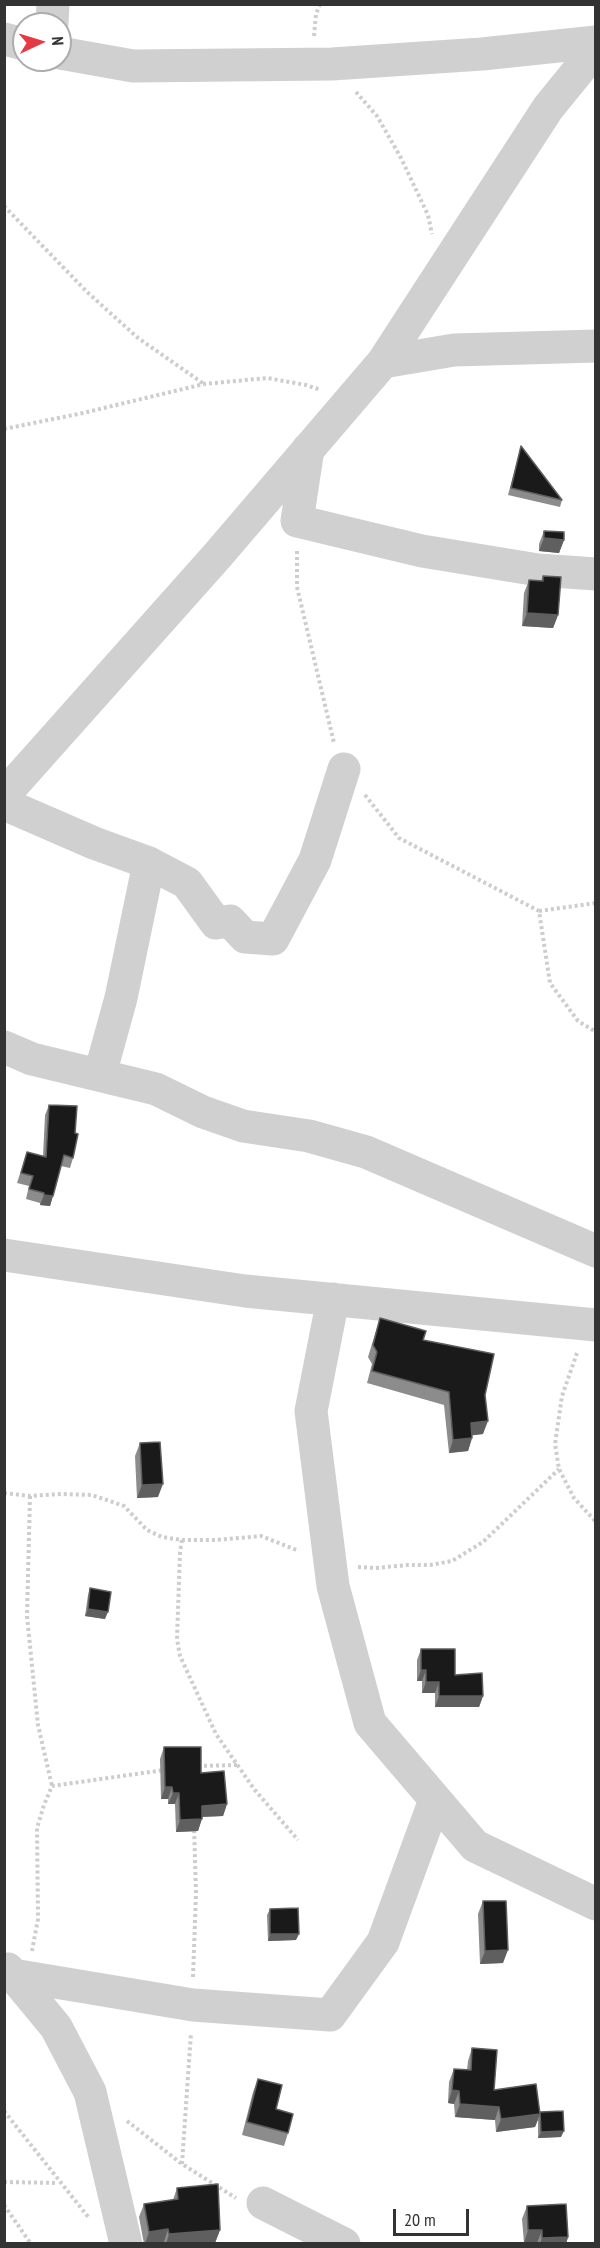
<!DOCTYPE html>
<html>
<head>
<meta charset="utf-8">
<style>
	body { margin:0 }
	#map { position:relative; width:600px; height:2248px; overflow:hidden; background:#fff; font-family:"PT Sans Narrow",sans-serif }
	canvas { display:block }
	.frame { position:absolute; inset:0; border:6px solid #333; pointer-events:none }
	.north { position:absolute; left:12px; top:12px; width:60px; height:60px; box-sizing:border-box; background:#fff; border:2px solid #adadad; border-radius:50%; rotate:86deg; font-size:16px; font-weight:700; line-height:24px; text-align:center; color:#333 }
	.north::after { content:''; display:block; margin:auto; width:21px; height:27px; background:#e63946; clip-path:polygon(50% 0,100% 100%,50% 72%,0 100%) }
	.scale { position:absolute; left:393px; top:2209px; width:76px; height:27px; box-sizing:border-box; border:3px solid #333; border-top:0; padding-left:8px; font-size:18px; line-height:21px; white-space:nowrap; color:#333; -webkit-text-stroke:4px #fff; paint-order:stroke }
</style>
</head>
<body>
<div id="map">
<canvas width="600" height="2248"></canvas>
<div class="frame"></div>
<div class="north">N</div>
<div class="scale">20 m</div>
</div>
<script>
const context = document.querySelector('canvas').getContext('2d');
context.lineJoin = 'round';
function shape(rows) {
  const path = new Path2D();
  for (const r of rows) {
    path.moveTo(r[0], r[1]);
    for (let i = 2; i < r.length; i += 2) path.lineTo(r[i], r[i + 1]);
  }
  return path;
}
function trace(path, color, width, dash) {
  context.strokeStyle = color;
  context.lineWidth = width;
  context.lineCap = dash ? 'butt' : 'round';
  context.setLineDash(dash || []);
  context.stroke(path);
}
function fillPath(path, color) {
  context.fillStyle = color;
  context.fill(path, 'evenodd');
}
const path = shape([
	[314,36,316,14,320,4],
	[356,92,377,116,401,158,428,215,432,234],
	[4,206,87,292,138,338,204,384],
	[4,429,83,413,204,384,267,378,306,385,321,390],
	[4,526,5,526],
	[297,551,297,587,334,743],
	[365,795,399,838,539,911,550,983,578,1021,596,1032],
	[539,911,596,903],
	[577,1353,562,1396,555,1444,559,1469,574,1498,596,1522],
	[4,1493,30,1496,61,1494,92,1495,124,1506,147,1530,162,1537,182,1540,216,1540,261,1536,299,1551],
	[30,1496,27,1616,38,1725,52,1786],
	[182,1540,180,1552,177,1639,180,1656,216,1734,254,1789,298,1840],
	[358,1567,376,1568,407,1565,430,1565,452,1561,483,1542,559,1469],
	[198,1766,238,1765],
	[32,1951,38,1919,37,1828,44,1805,52,1786,164,1770],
	[193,1977,196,1893,194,1826],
	[4,2111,89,2218],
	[127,2121,182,2164,236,2198],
	[182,2164,191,2033],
	[4,2182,58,2183],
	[4,2205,31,2244]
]);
const minor = shape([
	[52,24,53,4],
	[4,39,24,44],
	[60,53,133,66,332,64,482,54,596,42],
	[383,362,454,350,596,346],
	[308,449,297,521,422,551,538,570,596,574],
	[4,795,217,556,383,362,548,108,596,49],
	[4,804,94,843,149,863,121,998,100,1074],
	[149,863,187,883,216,923,230,921,245,937,273,939,315,860,344,769],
	[4,1047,32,1059,156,1089,203,1112,243,1126,309,1136,366,1152,596,1251],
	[4,1255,245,1291,596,1325],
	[333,1299,311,1411,333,1586,370,1723,475,1846,596,1904],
	[8,1969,56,2027,90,2092,126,2244],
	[13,1975,193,2005,330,2015,383,1942,435,1800],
	[263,2203,344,2244]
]);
const wall = shape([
	[521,446,562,500,560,507,508,495],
	[544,531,564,540,559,553,539,551,539,544],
	[543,576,558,615,553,628,522,626,524,593,529,580,541,581],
	[49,1105,73,1158,70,1168,61,1166,50,1206,40,1205,40,1203,26,1199,29,1186,17,1183,27,1152,43,1156,45,1115],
	[380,1318,423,1340,485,1395,483,1434,472,1435,472,1438,468,1451,449,1453,444,1405,367,1383,372,1364,368,1357],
	[140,1443,158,1497,137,1498,135,1456],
	[90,1588,105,1619,85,1616,88,1595],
	[421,1649,483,1696,479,1707,435,1707,435,1693,422,1693,422,1681,417,1681,417,1660],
	[164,1747,201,1773,227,1804,223,1816,202,1817,198,1831,176,1832,175,1804,168,1804,168,1799,161,1799,160,1759],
	[483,1901,503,1963,480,1964,478,1914],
	[270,1909,296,1940,268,1941,267,1915],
	[472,2048,494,2090,540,2113,561,2137,538,2138,538,2120,535,2127,496,2132,495,2120,455,2117,454,2104,448,2103,449,2082,454,2069,467,2070,468,2061],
	[258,2079,288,2133,284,2146,242,2135,253,2092],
	[177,2188,220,2230,215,2243,205,2244,164,2244,164,2242,144,2244,139,2217,144,2204,173,2200],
	[527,2206,568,2237,566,2244,524,2243,522,2219]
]);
const shadedWall = shape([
	[544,538,564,540,559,553,539,551],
	[527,613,558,615,553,628,522,626],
	[44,1195,53,1196,50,1206,40,1205],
	[488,1421,483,1434,467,1436,471,1423],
	[472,1438,468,1451,449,1453,453,1440],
	[163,1484,158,1497,137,1498,142,1485],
	[88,1609,108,1612,105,1619,85,1616],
	[421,1670,426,1670,422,1681,417,1681],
	[426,1682,439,1682,435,1693,422,1693],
	[439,1696,483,1696,479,1707,435,1707],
	[165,1787,172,1787,168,1799,161,1799],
	[173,1793,179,1793,175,1804,168,1804],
	[227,1804,223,1816,197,1817,202,1806],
	[202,1819,198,1831,176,1832,180,1820],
	[270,1934,299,1934,296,1940,268,1941],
	[508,1950,503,1963,480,1964,485,1951],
	[452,2090,459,2091,454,2104,448,2103],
	[460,2104,499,2107,495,2120,455,2117],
	[540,2114,535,2127,496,2132,501,2119],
	[564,2131,561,2137,538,2138,541,2132],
	[168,2229,164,2242,145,2244,149,2232],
	[220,2230,215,2243,205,2244,166,2244,169,2234],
	[528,2230,542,2230,537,2243,524,2243],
	[568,2237,566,2244,540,2244,542,2238]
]);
const building = shape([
	[521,446,562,500,511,488,521,446],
	[544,531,564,532,564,540,544,538,544,531],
	[543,576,561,577,558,615,527,613,529,580,543,581,543,576],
	[49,1105,77,1106,75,1133,78,1134,73,1158,64,1155,53,1196,44,1195,44,1193,29,1189,33,1176,21,1173,27,1152,46,1157,49,1105],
	[380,1318,426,1331,423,1340,494,1354,485,1395,488,1421,471,1423,472,1438,453,1440,449,1392,372,1371,377,1352,373,1345,380,1318],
	[160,1442,163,1484,142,1485,140,1443,160,1442],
	[90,1588,111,1592,108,1612,88,1609,90,1588],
	[421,1649,455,1649,455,1675,482,1673,483,1696,439,1696,439,1682,426,1682,426,1670,421,1670,421,1649],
	[164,1747,201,1747,201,1773,224,1771,227,1804,202,1806,202,1819,180,1820,179,1793,173,1793,172,1787,165,1787,164,1747],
	[483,1901,506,1901,508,1950,485,1951,483,1901],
	[298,1908,299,1934,270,1934,270,1909,298,1908],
	[472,2048,497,2050,494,2090,536,2084,540,2114,501,2119,499,2107,460,2104,459,2091,452,2090,454,2069,471,2070,472,2048],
	[258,2079,282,2085,276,2109,293,2114,288,2133,247,2122,258,2079],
	[563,2111,564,2131,541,2132,540,2112,563,2111],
	[218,2184,220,2230,169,2234,168,2229,149,2232,144,2204,178,2199,177,2188,218,2184],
	[566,2204,568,2237,542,2238,542,2230,528,2230,527,2206,566,2204]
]);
trace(path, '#cdcdcd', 4, [3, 3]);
trace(minor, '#d0d0d0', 33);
fillPath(wall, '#8c8c8c');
fillPath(shadedWall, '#5f5f5f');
fillPath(building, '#1a1a1a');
trace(building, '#5f5f5f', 1.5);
</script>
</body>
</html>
